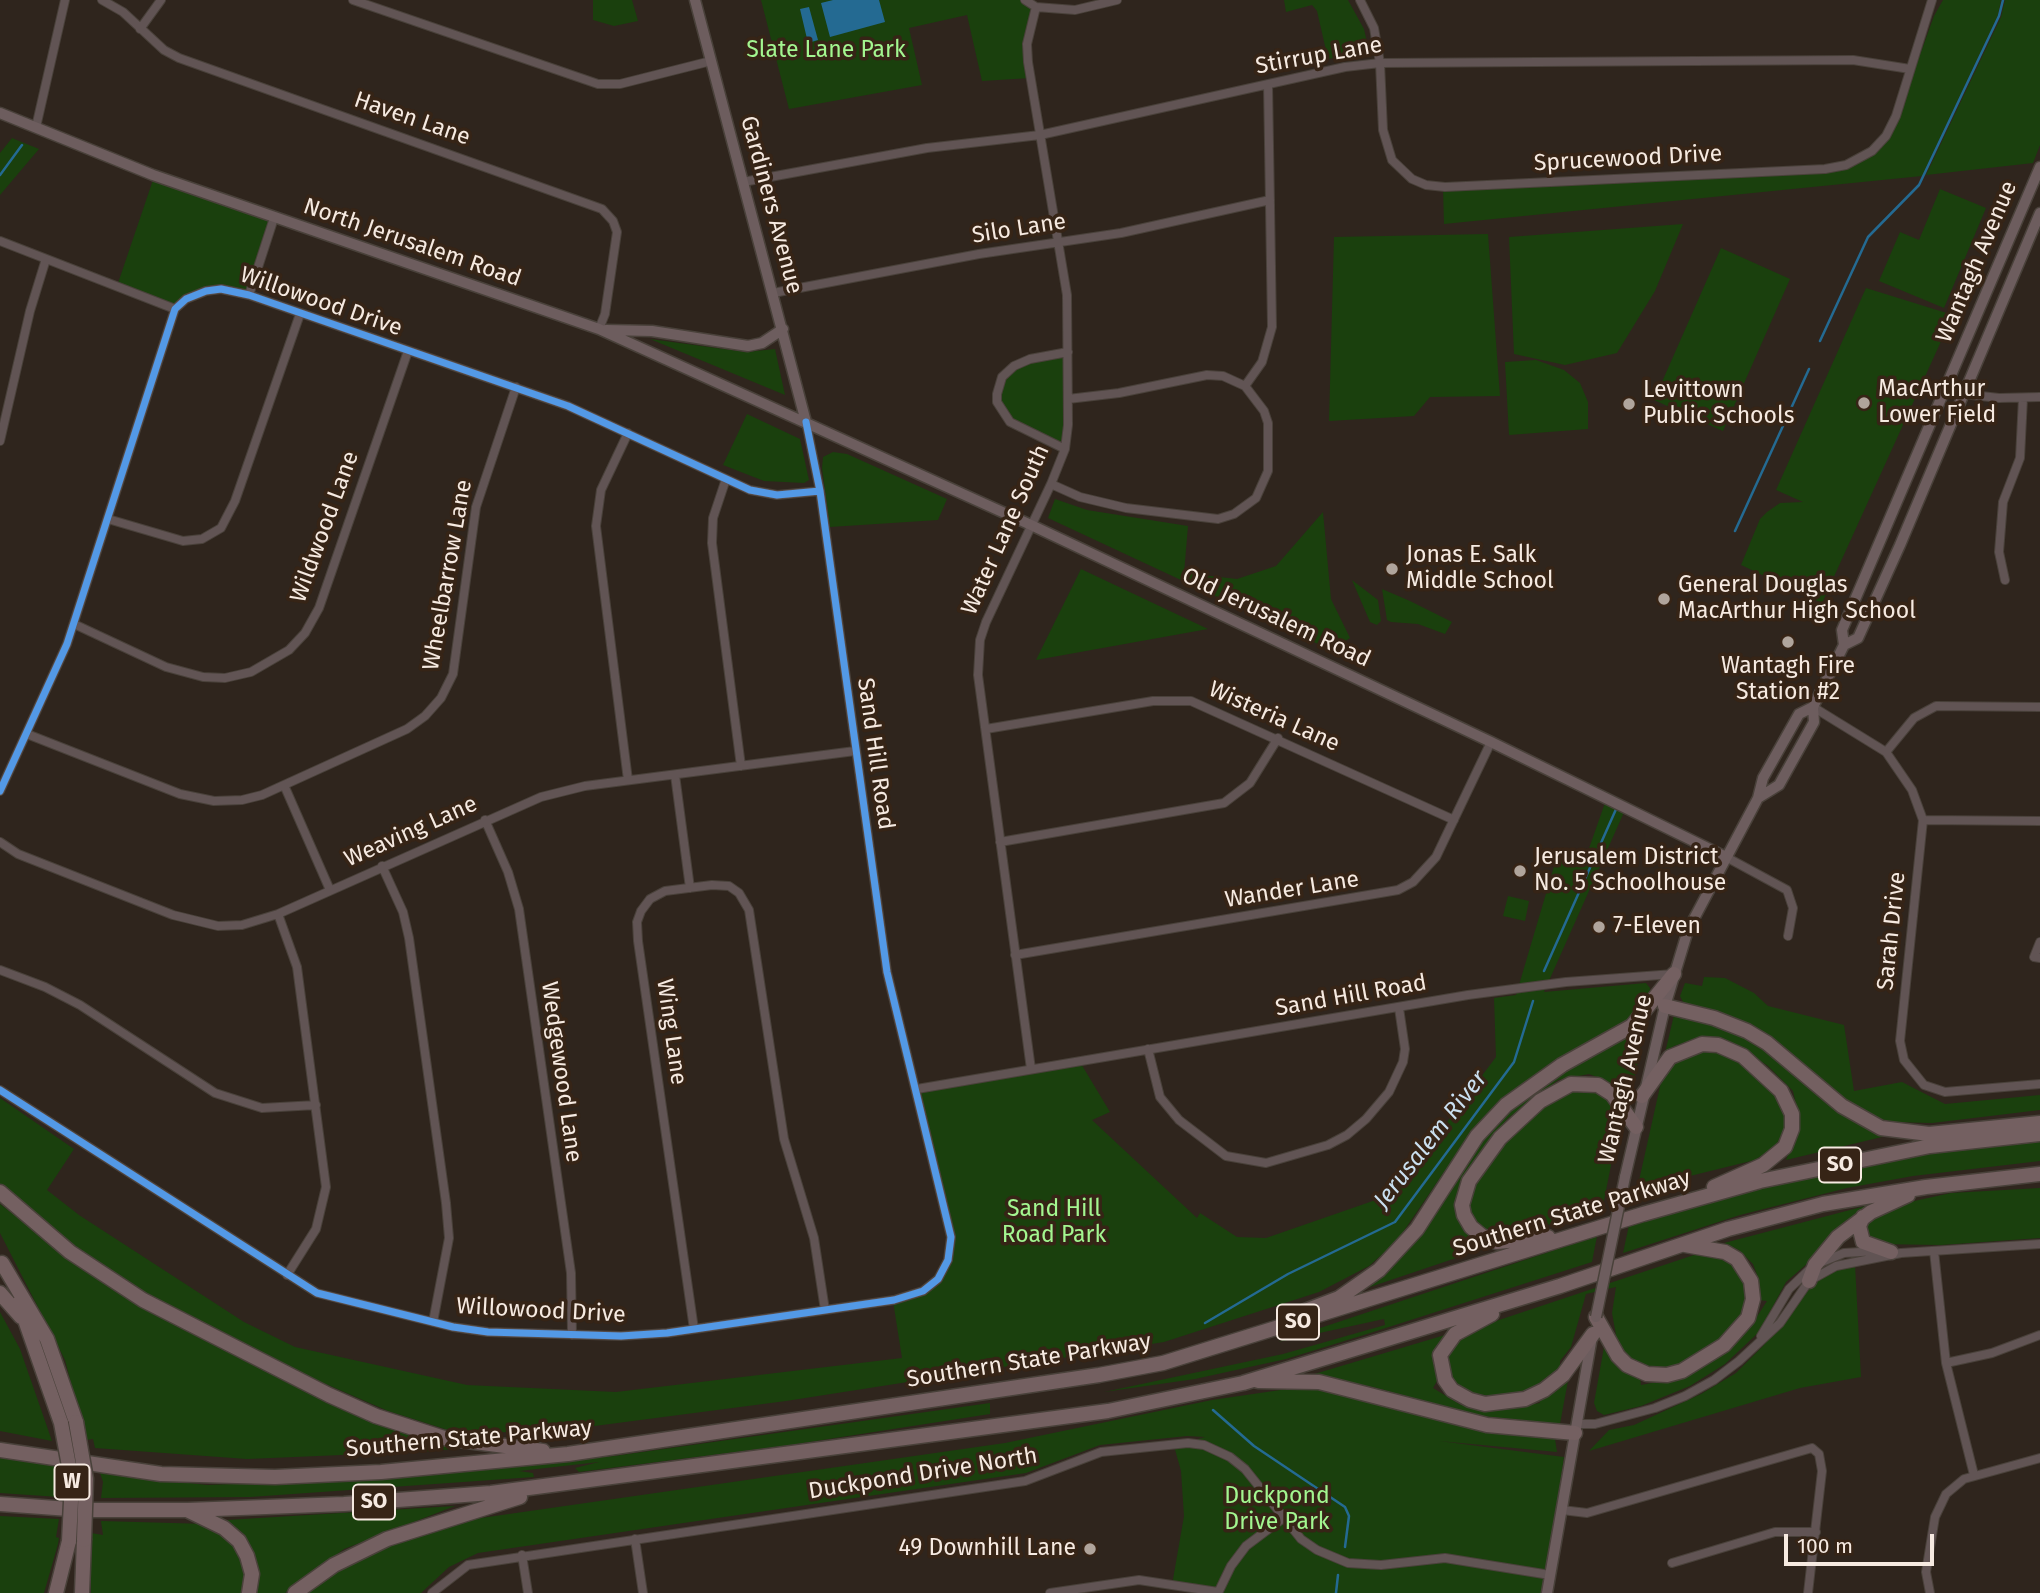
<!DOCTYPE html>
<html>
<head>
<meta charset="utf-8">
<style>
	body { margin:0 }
	#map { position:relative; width:2040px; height:1593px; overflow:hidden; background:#2f251d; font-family:"Fira Sans",sans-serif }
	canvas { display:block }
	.scale { position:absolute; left:1784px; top:1534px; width:150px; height:32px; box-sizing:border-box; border:4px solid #f6eae1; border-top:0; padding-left:9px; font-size:21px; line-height:24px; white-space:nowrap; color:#f6eae1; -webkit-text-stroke:5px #362416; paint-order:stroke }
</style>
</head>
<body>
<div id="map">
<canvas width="2040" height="1593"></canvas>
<div class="scale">100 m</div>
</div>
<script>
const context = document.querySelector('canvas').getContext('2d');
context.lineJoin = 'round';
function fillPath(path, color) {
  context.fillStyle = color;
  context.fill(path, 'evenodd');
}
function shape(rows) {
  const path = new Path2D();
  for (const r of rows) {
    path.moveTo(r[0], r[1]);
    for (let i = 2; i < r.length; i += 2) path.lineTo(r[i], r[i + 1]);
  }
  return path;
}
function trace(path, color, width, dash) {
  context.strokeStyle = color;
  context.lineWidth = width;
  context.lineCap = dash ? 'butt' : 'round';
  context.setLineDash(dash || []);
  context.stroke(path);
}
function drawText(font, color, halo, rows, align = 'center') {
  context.font = font + ' "Fira Sans",sans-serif';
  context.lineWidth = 7;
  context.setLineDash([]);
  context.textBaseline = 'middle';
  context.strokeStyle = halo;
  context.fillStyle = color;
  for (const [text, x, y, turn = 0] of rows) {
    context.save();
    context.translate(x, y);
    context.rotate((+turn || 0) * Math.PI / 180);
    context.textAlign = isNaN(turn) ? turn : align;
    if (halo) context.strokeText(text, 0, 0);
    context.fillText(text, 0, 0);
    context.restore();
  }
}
const green = shape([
	[593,0,632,0,638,21,614,26,593,20],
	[761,0,1023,0,1035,8,1026,45,1030,78,982,81,967,15,909,28,922,85,789,109],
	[1284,0,1348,0,1364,29,1369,51,1328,59,1317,11,1312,5,1286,12],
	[1943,0,2001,0,1998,15,1922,176,1444,224,1443,188,1827,171,1876,148,1898,116,1934,16],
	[2005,0,2040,0,2040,145,2033,163,1926,175,2001,17],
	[12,138,39,149,0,195,0,153],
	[154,177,274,219,250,294,203,292,174,309,117,286],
	[1940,189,1986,208,1944,308,1879,281,1900,232,1919,240],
	[1683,224,1655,291,1617,353,1565,365,1514,354,1509,237],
	[1488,234,1500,396,1430,397,1414,416,1329,421,1334,237],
	[1721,248,1790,279,1723,431,1654,400],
	[1866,288,1953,315,1822,603,1741,565,1760,519,1767,512,1780,503,1803,502,1776,490],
	[650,339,746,352,775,349,785,395],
	[1067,354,1064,447,1017,426,1001,408,999,394,1006,377,1015,367],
	[1536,360,1564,370,1580,383,1588,402,1588,429,1509,435,1505,362],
	[747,414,800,439,809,480,804,483,764,481,723,465],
	[833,452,847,454,947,499,938,520,830,527,822,468,823,457],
	[1055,499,1087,510,1188,526,1184,573,1237,579,1276,566,1323,512,1331,599,1350,638,1331,650,1048,518],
	[1081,569,1208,629,1036,660],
	[1352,580,1378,600,1381,621,1377,625,1370,622],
	[1382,589,1410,601,1452,622,1445,634,1418,624,1391,622,1387,620],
	[1606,800,1625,810,1544,992,1646,983,1650,988,1649,996,1628,1021,1544,1068,1497,1105,1444,1172,1397,1241,1369,1266,1319,1292,1164,1342,786,1401,541,1433,451,1431,388,1411,289,1368,153,1298,72,1244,0,1186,0,1098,74,1149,47,1190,79,1215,244,1322,295,1347,467,1385,616,1392,902,1358,893,1301,938,1281,952,1249,918,1090,1080,1062,1110,1112,1092,1120,1197,1218,1200,1213,1237,1237,1266,1238,1393,1194,1496,1057,1494,998,1516,995,1558,853,1587,854],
	[1508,896,1529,901,1525,921,1503,916],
	[1704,977,1725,978,1754,993,1768,1006,1844,1025,1854,1091,1902,1082,1945,1104,2040,1095,2040,1110,1932,1123,1892,1122,1867,1115,1848,1105,1778,1045,1684,1004,1680,996,1685,983,1702,986],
	[1674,1015,1724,1026,1753,1040,1887,1133,1886,1136,1786,1160,1800,1122,1793,1091,1768,1066,1737,1045,1703,1037,1674,1046,1665,1053],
	[1641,1024,1642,1028,1645,1027,1631,1094,1628,1093,1625,1097,1607,1081,1589,1074,1558,1080,1508,1118,1480,1152,1458,1193,1458,1212,1484,1243,1465,1255,1370,1287,1369,1283,1504,1113,1554,1075],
	[1717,1048,1752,1068,1777,1093,1784,1111,1784,1130,1775,1147,1755,1160,1690,1176,1634,1203,1663,1073,1672,1061,1692,1051],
	[1570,1087,1596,1087,1621,1114,1602,1211,1499,1237,1481,1228,1468,1212,1467,1194,1501,1143,1541,1105],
	[2040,1138,2040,1161,1913,1176,1847,1188,1740,1215,1623,1253,1629,1225,1730,1193,1908,1154],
	[2040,1188,2040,1238,1941,1245,1875,1244,1866,1239,1864,1222,1905,1203,1951,1193],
	[0,1204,100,1281,155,1315,352,1411,454,1445,451,1449,436,1451,247,1459,95,1448,93,1439,86,1440,65,1360,0,1233],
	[1873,1204,1844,1222,1809,1262,1786,1282,1759,1332,1725,1364,1690,1386,1641,1406,1604,1415,1597,1411,1594,1403,1604,1347,1623,1369,1640,1376,1641,1385,1678,1378,1717,1357,1749,1329,1767,1301,1759,1300,1759,1280,1753,1264,1739,1250,1724,1243],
	[1597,1236,1592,1262,1367,1334,1286,1359,1195,1379,1104,1392,1283,1354,1385,1325,1384,1319,1278,1342],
	[1700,1253,1732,1260,1746,1280,1748,1304,1741,1322,1715,1344,1676,1368,1658,1370,1633,1361,1621,1351,1613,1337,1616,1335,1612,1313,1616,1287,1586,1294,1571,1347,1560,1361,1560,1367,1530,1390,1498,1397,1471,1393,1452,1380,1446,1359,1452,1342,1469,1330],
	[1855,1265,1861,1377,1800,1388,1589,1451,1609,1430,1634,1425,1701,1394,1736,1373,1763,1346,1814,1283,1834,1271],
	[0,1312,20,1349,52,1441,0,1431],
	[1445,1335,1433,1355,1437,1381,1433,1388,1461,1405,1499,1410,1540,1403,1539,1398,1569,1375,1560,1424,1481,1416,1373,1387,1311,1375],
	[1294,1388,1341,1391,1555,1439,1557,1452,1439,1441,1564,1457,1543,1593,1217,1593,1172,1585,1184,1516,1181,1471,1174,1446,1205,1437,1187,1436,1100,1445,1026,1473,478,1553,449,1567,421,1593,308,1593,338,1570,391,1542,467,1520,1005,1443,1212,1400],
	[990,1403,990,1414,790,1445,579,1472,575,1468,599,1462,519,1471,533,1473,534,1477,250,1497,101,1498,103,1482,100,1473,207,1485,389,1478,614,1456],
	[0,1458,57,1466,59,1497,0,1493],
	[455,1506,344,1549,285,1593,253,1593,257,1582,255,1555,245,1535,227,1520],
	[0,1516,59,1519,56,1537,59,1538,58,1544,44,1593,0,1593],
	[101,1521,207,1524,230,1539,239,1551,246,1575,243,1593,91,1593,91,1533,103,1535]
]);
const water = shape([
	[833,0,879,0,885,22,830,37,821,3],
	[809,7,818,40,808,43,800,9]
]);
const stream = shape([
	[0,175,22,145],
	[1820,341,1868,237,1919,185,1999,16,2003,0],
	[1735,531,1809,369],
	[1544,971,1617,807],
	[1205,1323,1288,1274,1395,1222,1514,1062,1533,1001],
	[1213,1410,1254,1446,1345,1507,1349,1516,1345,1547],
	[1336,1593,1338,1575]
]);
const street = shape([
	[102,0,123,12,164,50,179,58,602,209,613,221,617,232,605,314,599,329],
	[353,0,598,84,620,84,711,61],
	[1025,0,1036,7,1075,10,1117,0],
	[1360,0,1374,28,1380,63,1383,130,1392,160,1412,179,1426,185,1445,187,1825,169,1846,165,1872,151,1886,136,1896,116,1932,0],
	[140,29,161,0],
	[36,127,65,0],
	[743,182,927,148,1040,135,1345,67,1380,63,1853,60,1910,69],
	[0,241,175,309],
	[773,293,979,254,1121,233,1270,200],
	[249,295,274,218],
	[1245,386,1262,362,1272,327,1268,84],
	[1947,387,1963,394,1999,398,2040,397],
	[628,433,601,490,596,526,628,780],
	[0,441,30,311,46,259],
	[1065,449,1010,422,997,402,997,394,1002,377,1014,366,1030,359,1068,352],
	[726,479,713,518,712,543,741,766],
	[1051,484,1080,497,1126,508,1218,519,1234,514,1256,498,1268,471,1268,423,1264,411,1245,386,1223,376,1207,375,1119,393,1068,399],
	[108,519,183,541,202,539,221,528,235,501,300,314],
	[2005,580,1999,552,2003,502,2020,458,2023,398],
	[74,624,166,667,203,677,225,678,251,672,289,650,305,633,319,608,408,351],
	[1813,707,1886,752,1912,790,1923,820,1900,1041,1904,1060,1924,1085,1945,1092,2040,1084],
	[986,729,1153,701,1191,701,1454,820],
	[27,734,180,794,214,801,242,800,262,795,407,729,425,716,441,698,453,674,476,507,516,387],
	[1886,752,1914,718,1936,706,2040,707],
	[675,775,690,888],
	[284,785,330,890],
	[0,791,67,644,175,309,186,299,206,291,221,289,249,295,568,406,750,490,777,495,820,491],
	[485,820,508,872,519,909,571,1273,572,1335],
	[1923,820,2040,821],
	[0,842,18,854,173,915,218,926,242,925,278,914,541,797,585,786,855,751],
	[1000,842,1224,803,1250,783,1278,738],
	[1726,857,1787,890,1793,908,1788,936],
	[382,866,403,912,409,938,446,1203,449,1238,433,1322],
	[278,914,297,967,326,1187,316,1229,287,1275],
	[2040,942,2034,957,2040,958],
	[1015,955,1398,890,1413,882,1436,857,1491,742],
	[0,970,45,987,80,1005,215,1093,262,1108,316,1105],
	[1148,1049,1160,1097,1179,1120,1226,1156,1266,1163,1328,1145,1347,1135,1366,1119,1389,1092,1403,1062,1405,1049,1399,1008],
	[1031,1069,978,675,980,640,986,622,1051,484,1065,449,1068,425,1067,295,1028,62,1027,44,1036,7],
	[917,1089,1468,995,1566,982,1674,974],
	[0,1090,317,1293,453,1327,488,1332,621,1336,667,1333,894,1300,923,1291,938,1279,948,1260,951,1237,887,972,820,491,806,422],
	[1934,1251,1946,1363,1974,1475],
	[1822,1262,1844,1253,1877,1251],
	[694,1329,638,941,637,922,641,911,650,899,665,891,712,885,729,886,739,893,749,910,784,1139,814,1238,825,1310],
	[1761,1336,1789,1289,1811,1268],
	[1946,1363,1992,1353,2040,1335],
	[1576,1424,1595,1424,1655,1408,1685,1396,1714,1380,1739,1361,1780,1323,1809,1281,1836,1266,1901,1253,2040,1244],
	[1562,1510,1587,1513,1812,1448,1819,1454,1822,1471,1808,1593],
	[635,1539,643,1593],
	[522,1555,528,1593],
	[1672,1563,1775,1532,1816,1532],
	[432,1593,468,1565,1025,1481,1101,1452,1188,1443,1204,1445,1230,1457,1245,1469,1301,1539,1317,1550,1348,1563,1381,1565,1445,1558,1550,1575],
	[1050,1593,1139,1580,1218,1592],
	[1218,1593,1231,1566,1246,1546,1282,1519],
	[1930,1593,1926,1572,1935,1517,1946,1494,1964,1479,2040,1458]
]);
const secondary = shape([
	[695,0,806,422],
	[0,113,153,175,599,329,1031,525,1491,742,1726,857],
	[606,330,652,331,748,346,762,343,783,329],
	[1844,645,1858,638,1900,545,2040,213],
	[1758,798,1779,785,1814,722,1813,707,1844,645,1842,630,2040,167],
	[1625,1177,1665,1006,1688,930,1758,798,1763,778,1799,714,1813,707],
	[1547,1593,1592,1337]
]);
const highway = shape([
	[1665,1006,1714,1018,1747,1031,1767,1043,1842,1106,1881,1128,1929,1134,2040,1123],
	[1642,1096,1670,1057,1702,1044,1718,1045,1743,1056,1781,1091,1792,1114,1792,1129,1785,1147,1763,1165,1714,1187],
	[0,1192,70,1252,143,1300,329,1395,376,1416,444,1438,543,1451],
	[1863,1217,1859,1226,1863,1242,1891,1252],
	[1548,1237,1497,1242,1482,1236,1471,1227,1464,1215,1462,1205,1469,1181,1500,1138,1540,1101,1571,1084,1598,1085,1612,1094,1636,1127],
	[2,1263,47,1339,76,1422],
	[1809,1281,1815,1265,1838,1237,1871,1212,1908,1195],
	[0,1293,21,1317],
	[19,1303,61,1423],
	[1305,1311,1339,1298,1379,1270,1417,1229,1477,1136,1506,1105,1562,1065,1632,1026,1674,974],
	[1492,1314,1455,1334,1440,1355,1445,1380,1452,1390,1470,1400,1485,1404,1525,1399,1544,1390,1563,1375,1593,1334],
	[1596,1317,1618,1356,1627,1365,1647,1374,1667,1375,1682,1371,1724,1345,1748,1318,1753,1299,1751,1281,1737,1259,1725,1252,1685,1245],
	[1258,1381,1319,1382,1487,1425,1575,1433],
	[0,1450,161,1474,275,1477,381,1472,568,1454,1099,1375,1163,1363,1643,1214,1760,1181,1930,1146,2040,1134],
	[0,1504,83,1510,188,1510,344,1504,491,1493,1108,1411,1243,1383,1560,1286,1728,1229,1823,1204,1926,1187,2040,1174],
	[189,1511,224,1528,239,1541,247,1556,252,1574,249,1593],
	[56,1593,69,1541],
	[82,1593,84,1540],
	[295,1593,334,1565,387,1539,520,1497]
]);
const secondaryBridge = shape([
	[1596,1317,1625,1177]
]);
const highwayBridge = shape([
	[76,1422,86,1479,84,1540],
	[61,1423,72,1482,69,1541]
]);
const cycleway = shape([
	[0,791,67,644,175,309,186,299,206,291,221,289,249,295,568,406,750,490,777,495,820,491],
	[0,1090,317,1293,453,1327,488,1332,621,1336,667,1333,894,1300,923,1291,938,1279,948,1260,951,1237,887,972,820,491,806,422]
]);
const markers = [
	[1864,403,7,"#b0a59c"],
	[1629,404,7,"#b0a59c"],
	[1392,569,7,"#b0a59c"],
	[1664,599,7,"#b0a59c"],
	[1788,642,7,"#b0a59c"],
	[1520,871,7,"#b0a59c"],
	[1599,927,7,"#b0a59c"],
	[1090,1549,7,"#b0a59c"]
];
const shields = [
	[1840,1165,42],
	[1298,1322,42],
	[72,1482,35],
	[374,1502,42]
];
const shieldNames = [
	["SO",1840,1165],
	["SO",1298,1322],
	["W",72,1482],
	["SO",374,1502]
];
const parkNames = [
	["Slate Lane Park",826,51],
	["Sand Hill",1054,1210],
	["Road Park",1054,1236],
	["Duckpond",1277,1497],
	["Drive Park",1277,1523]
];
const streetNames = [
	["Stirrup Lane",1319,56,-10],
	["Haven Lane",412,119,19],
	["Sprucewood Drive",1628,159,-3],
	["Gardiners Avenue",771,205,75],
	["Silo Lane",1019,229,-9],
	["North Jerusalem Road",412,243,19],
	["Wantagh Avenue",1977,262,-67],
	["Willowood Drive",321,302,19],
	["Wildwood Lane",325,527,-70],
	["Water Lane South",1006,530,-66],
	["Wheelbarrow Lane",448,575,-80],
	["Old Jerusalem Road",1276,618,25],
	["Wisteria Lane",1274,717,24],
	["Sand Hill Road",875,754,82],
	["Weaving Lane",411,832,-24],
	["Wander Lane",1292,890,-9],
	["Sarah Drive",1892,931,-84],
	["Sand Hill Road",1351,996,-10],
	["Wing Lane",671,1032,82],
	["Wedgewood Lane",561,1072,82],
	["Wantagh Avenue",1626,1079,-77],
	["Southern State Parkway",1572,1214,-17],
	["Willowood Drive",541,1311,3],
	["Southern State Parkway",1029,1361,-9],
	["Southern State Parkway",469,1439,-5],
	["Duckpond Drive North",923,1474,-9]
];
const poiNames = [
	["MacArthur",1878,390],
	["Lower Field",1878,416],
	["Levittown",1643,391],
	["Public Schools",1643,417],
	["Jonas E. Salk",1406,556],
	["Middle School",1406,582],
	["General Douglas",1678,586],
	["MacArthur High School",1678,612],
	["Wantagh Fire",1788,667,"center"],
	["Station #2",1788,693,"center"],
	["Jerusalem District",1534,858],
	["No. 5 Schoolhouse",1534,884],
	["7-Eleven",1613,927],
	["49 Downhill Lane",1076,1549,"right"]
];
const waterNames = [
	["Jerusalem River",1431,1140,-52]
];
fillPath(green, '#1a400d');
fillPath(water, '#246a92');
trace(stream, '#246a92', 2.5);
trace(street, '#49413a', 10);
trace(secondary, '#49413a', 13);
trace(highway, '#49413a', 17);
trace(street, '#615454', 8);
trace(secondary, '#6d5d5e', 10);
trace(highway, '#746061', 14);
trace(secondaryBridge, '#49413a', 13, []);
trace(highwayBridge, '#49413a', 17, []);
trace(secondaryBridge, '#6d5d5e', 10);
trace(highwayBridge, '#746061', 14);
trace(cycleway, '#5399e6', 7);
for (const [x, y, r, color] of markers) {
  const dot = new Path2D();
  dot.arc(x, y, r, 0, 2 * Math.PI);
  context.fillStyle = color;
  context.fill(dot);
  trace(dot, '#362416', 2.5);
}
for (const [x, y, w] of shields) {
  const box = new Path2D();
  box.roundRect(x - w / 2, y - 17.5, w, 35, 5);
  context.fillStyle = '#362416';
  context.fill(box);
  trace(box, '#f6eae1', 2);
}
drawText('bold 21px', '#f6eae1', null, shieldNames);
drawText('23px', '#a3f690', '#362416', parkNames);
drawText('23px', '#f6eae1', '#362416', streetNames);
drawText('23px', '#f6eae1', '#362416', poiNames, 'left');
drawText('italic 24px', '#cadfef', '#362416', waterNames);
</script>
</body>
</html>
